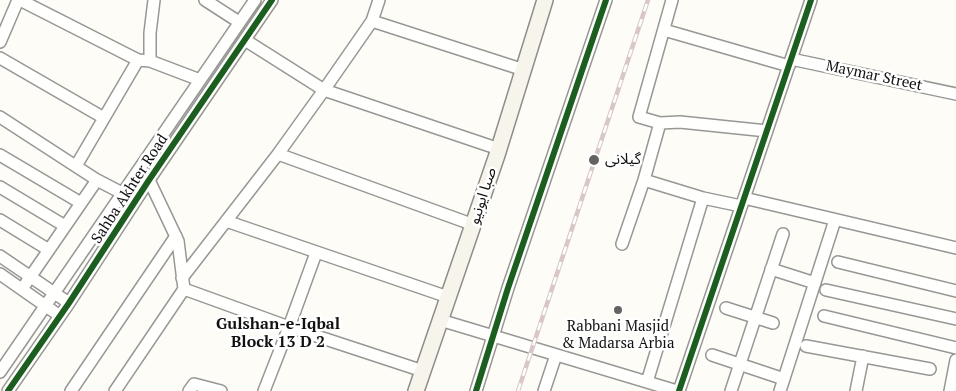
<!DOCTYPE html>
<html>
<head>
<meta charset="utf-8">
<style>
	body { margin:0 }
	canvas { display:block; background:#fdfcf7 }
</style>
</head>
<body>
<canvas width="956" height="391"></canvas>
<script>
const context = document.querySelector('canvas').getContext('2d');
context.lineJoin = 'round';
function shape(rows) {
  const path = new Path2D();
  for (const r of rows) {
    path.moveTo(r[0], r[1]);
    for (let i = 2; i < r.length; i += 2) path.lineTo(r[i], r[i + 1]);
  }
  return path;
}
function trace(path, color, width, dash) {
  context.strokeStyle = color;
  context.lineWidth = width;
  context.lineCap = dash ? 'butt' : 'round';
  context.setLineDash(dash || []);
  context.stroke(path);
}
function drawText(font, color, halo, rows, align = 'center') {
  context.font = font + ' "PT Serif","Noto Sans Arabic",serif';
  context.lineWidth = 5;
  context.setLineDash([]);
  context.textBaseline = 'middle';
  context.strokeStyle = halo;
  context.fillStyle = color;
  for (const [text, x, y, turn = 0] of rows) {
    context.save();
    context.translate(x, y);
    context.rotate((+turn || 0) * Math.PI / 180);
    context.textAlign = isNaN(turn) ? turn : align;
    if (halo) context.strokeText(text, 0, 0);
    context.fillText(text, 0, 0);
    context.restore();
  }
}
const street = shape([
	[20,0,138,60,150,61,200,80],
	[205,0,239,22],
	[672,0,639,117,660,123,680,122,767,131],
	[372,21,524,70],
	[664,30,789,66],
	[245,40,324,90,499,149],
	[0,42,18,0],
	[0,58,104,118],
	[791,59,956,94],
	[150,61,150,33,154,0],
	[0,117,97,180],
	[278,154,474,225],
	[0,155,81,203],
	[76,166,138,60],
	[149,180,178,241,184,289,289,327,423,371],
	[644,180,703,198,741,206],
	[0,187,65,226],
	[744,198,956,248],
	[0,220,49,250],
	[226,221,448,297],
	[622,244,644,180,660,123],
	[0,256,69,303],
	[838,262,956,291],
	[771,269,815,283],
	[0,274,60,316],
	[182,278,278,154,324,90,372,21,379,0],
	[22,289,97,180,122,193],
	[826,290,956,319],
	[726,308,773,323],
	[824,316,956,348],
	[440,320,677,391],
	[806,346,930,369],
	[712,355,784,379],
	[0,372,255,0],
	[647,382,703,198],
	[8,391,69,303,149,180,272,0],
	[71,391,176,236],
	[115,391,184,289],
	[189,391,194,384,221,391],
	[264,391,289,327,316,253],
	[476,391,508,288,606,0],
	[544,391,556,355],
	[679,391,811,0],
	[731,391,783,234],
	[780,391,835,220],
	[856,391,863,356],
	[950,391,956,360]
]);
const secondary = shape([
	[416,391,497,155,545,0]
]);
const rail = shape([
	[518,391,648,0]
]);
const cycleway = shape([
	[8,391,69,303,149,180,272,0],
	[476,391,508,288,606,0],
	[679,391,811,0]
]);
const markers = [
	[594,160,6,"#646362"],
	[618,310,5,"#646362"]
];
const streetNames = [
	["Maymar Street",874,76,12],
	["Sahba Akhter Road",130,189,-57],
	["صبا ایونیو",483,196,-72]
];
const poiNames = [
	["گیلانی",605,160],
	["Rabbani Masjid",618,327,"center"],
	["& Madarsa Arbia",618,344,"center"]
];
const neighbourhoodNames = [
	["Gulshan-e-Iqbal",278,324],
	["Block 13 D 2",278,342]
];
trace(street, '#979795', 14);
trace(secondary, '#8e8d8b', 18);
trace(street, '#fffffe', 11);
trace(secondary, '#f6f4eb', 15);
trace(rail, '#d9c6c7', 4.5);
trace(rail, '#fff', 2.5, [8]);
trace(cycleway, '#1b5e20', 6);
for (const [x, y, r, color] of markers) {
  const dot = new Path2D();
  dot.arc(x, y, r, 0, 2 * Math.PI);
  context.fillStyle = color;
  context.fill(dot);
  trace(dot, '#fff', 2);
}
drawText('15px', '#111', '#fff', streetNames);
drawText('15px', '#111', '#fff', poiNames, 'left');
drawText('bold 16px', '#111', '#fff', neighbourhoodNames);
</script>
</body>
</html>
